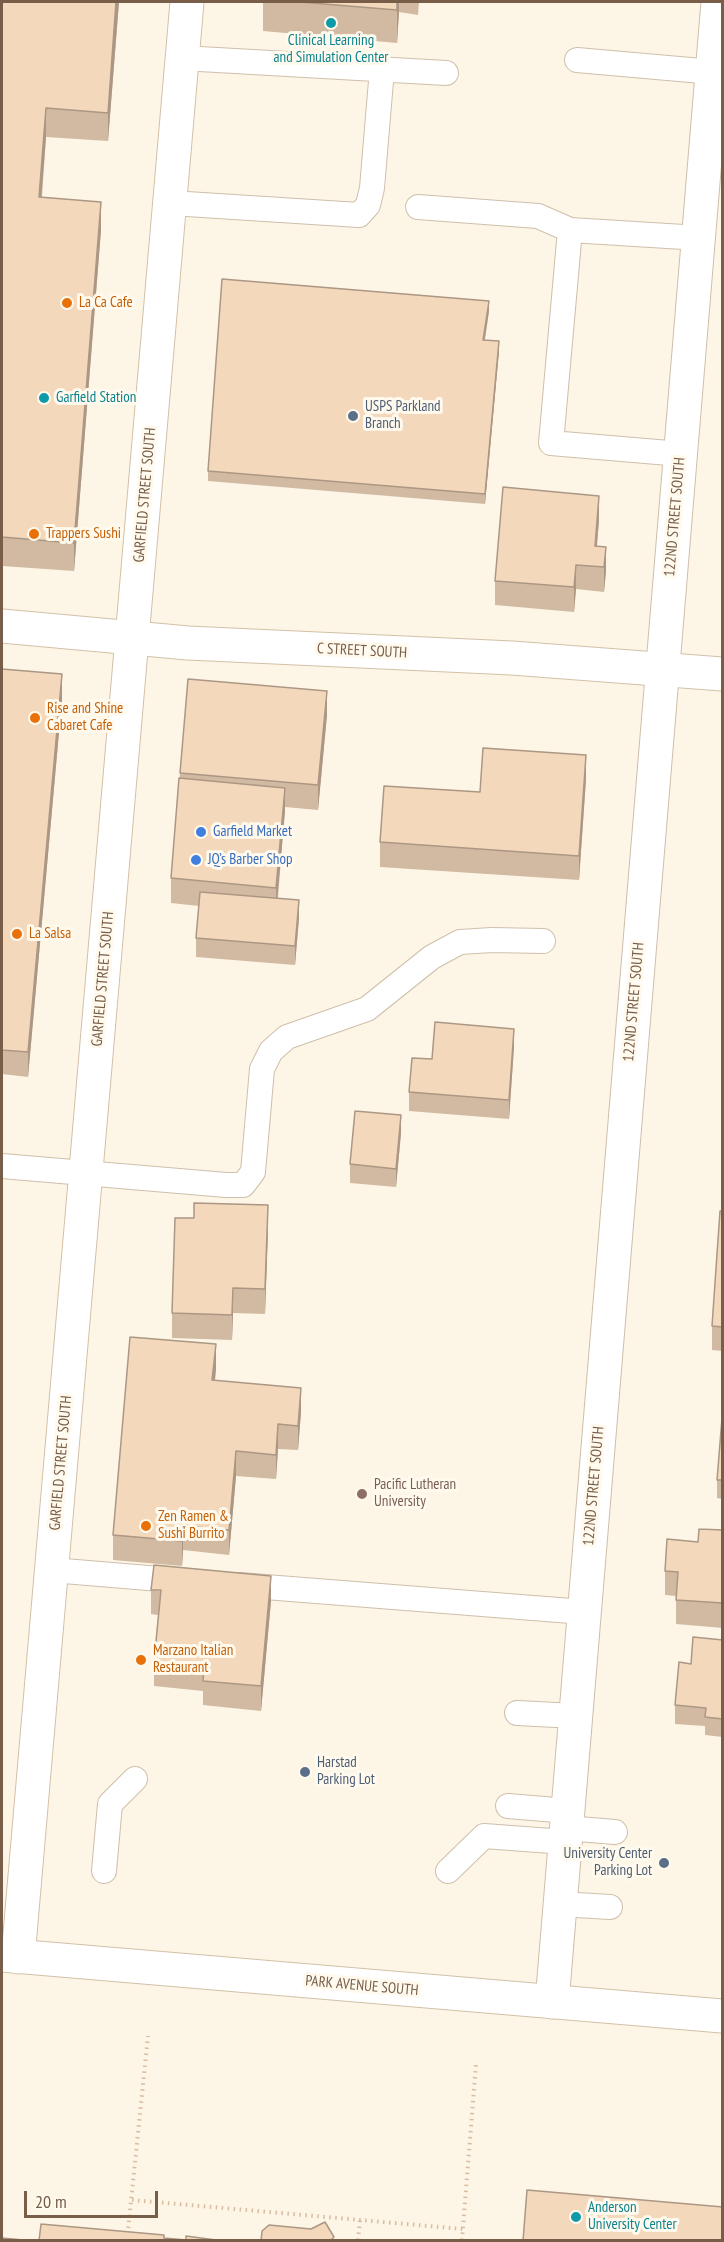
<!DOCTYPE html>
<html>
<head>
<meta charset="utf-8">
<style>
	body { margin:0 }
	#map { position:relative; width:724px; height:2242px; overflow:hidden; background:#fdf6e6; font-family:"PT Sans Narrow",sans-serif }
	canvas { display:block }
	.frame { position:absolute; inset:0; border:3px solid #785e49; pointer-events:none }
	.scale { position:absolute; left:24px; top:2191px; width:134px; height:27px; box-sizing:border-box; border:3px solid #785e49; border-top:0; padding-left:8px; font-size:18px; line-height:21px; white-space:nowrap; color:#785e49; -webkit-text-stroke:4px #fffaed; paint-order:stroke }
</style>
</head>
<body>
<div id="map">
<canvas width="724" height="2242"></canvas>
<div class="frame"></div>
<div class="scale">20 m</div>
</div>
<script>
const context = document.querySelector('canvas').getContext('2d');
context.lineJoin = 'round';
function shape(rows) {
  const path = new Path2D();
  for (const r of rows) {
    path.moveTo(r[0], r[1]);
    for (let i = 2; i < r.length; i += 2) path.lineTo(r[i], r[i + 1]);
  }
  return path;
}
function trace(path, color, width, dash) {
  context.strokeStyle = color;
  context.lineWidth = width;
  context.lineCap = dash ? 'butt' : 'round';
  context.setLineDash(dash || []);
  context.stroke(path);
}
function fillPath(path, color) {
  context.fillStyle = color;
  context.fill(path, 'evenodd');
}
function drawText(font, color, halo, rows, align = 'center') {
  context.font = font + ' "PT Sans Narrow",sans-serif';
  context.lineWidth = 6;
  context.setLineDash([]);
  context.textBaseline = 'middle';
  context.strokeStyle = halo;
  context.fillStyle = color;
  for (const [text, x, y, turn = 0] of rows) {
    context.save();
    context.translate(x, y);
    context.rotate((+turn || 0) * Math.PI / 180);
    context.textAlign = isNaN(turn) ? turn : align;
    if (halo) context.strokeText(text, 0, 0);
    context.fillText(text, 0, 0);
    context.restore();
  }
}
const path = shape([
	[132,2200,463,2229],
	[127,2240,148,2036],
	[358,2240,360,2220],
	[462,2240,476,2064]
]);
const lane = shape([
	[182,58,446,73],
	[577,60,713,72],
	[171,203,359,215,368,205,372,188,382,69],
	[418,207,538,216,570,230,700,238],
	[570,230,551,443,681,454],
	[2,1166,226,1185,243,1185,253,1172,262,1069,271,1051,287,1037,367,1009,432,957,460,942,492,940,543,941],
	[52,1570,184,1581],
	[240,1585,584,1612],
	[517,1713,576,1716],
	[508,1806,568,1811],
	[566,1828,615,1832],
	[104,1871,110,1804,135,1779],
	[448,1871,484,1836,565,1842],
	[560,1904,610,1907]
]);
const street = shape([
	[552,2002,718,2]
]);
const secondary = shape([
	[2,626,188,643,512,658,722,674],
	[2,1955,722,2016],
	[18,1957,187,2]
]);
const wall = shape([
	[2,2,119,2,108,141,46,137,42,197,101,230,74,571,2,566],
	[263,2,419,2,418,15,399,12,397,43,263,31],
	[489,311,485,340,499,351,485,504,208,481,208,471],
	[599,520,597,546,606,571,604,592,576,589,574,612,495,605,495,581],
	[2,669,62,699,28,1077,2,1074],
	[327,715,318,810,285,807,278,898,299,918,295,965,196,957,196,938,199,906,171,903,171,878,180,773],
	[586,779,579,880,380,867,380,842,480,792],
	[514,1047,509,1119,409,1111,409,1092,432,1059],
	[401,1133,396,1187,350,1183,350,1164],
	[723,1211,723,1351,712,1350,712,1326],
	[268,1230,265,1314,233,1313,232,1340,172,1338,172,1313],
	[216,1369,215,1381,301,1412,298,1450,278,1449,276,1479,236,1476,229,1555,183,1550,182,1566,113,1560,113,1535],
	[723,1406,723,1499,717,1498,717,1480],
	[723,1530,723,1628,676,1624,676,1596,665,1595,665,1571,698,1542],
	[151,1590,271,1601,261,1711,203,1705,203,1691,154,1686,154,1662,158,1615,151,1614],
	[723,1640,723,1737,705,1735,705,1726,675,1724,675,1705]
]);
const shadedWall = shape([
	[116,2,119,2,108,141,108,113],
	[397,2,399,2,399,12,397,43],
	[46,108,46,137,39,226,39,197],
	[101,202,101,230,74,571,74,543],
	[489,301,489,311,483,350,483,340],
	[499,341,499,351,485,504,485,494],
	[599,496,599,520,595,566,595,546],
	[606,547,606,571,604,592,604,567],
	[576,565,576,589,574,612,574,587],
	[62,674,62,699,28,1077,28,1052],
	[327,691,327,715,318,810,318,785],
	[586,755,586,779,579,880,579,856],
	[285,788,285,812,276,912,276,888],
	[299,900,299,918,295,965,295,946],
	[514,1029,514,1047,509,1119,509,1100],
	[401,1115,401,1133,396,1187,396,1169],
	[268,1205,268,1230,265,1314,265,1289],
	[233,1288,233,1313,232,1340,232,1315],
	[216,1344,216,1369,212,1405,212,1380],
	[301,1388,301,1412,298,1450,298,1426],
	[278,1424,278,1449,276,1479,276,1455],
	[236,1451,236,1476,229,1555,229,1530],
	[183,1526,183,1550,182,1566,182,1541],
	[271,1576,271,1601,261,1711,261,1686]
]);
const building = shape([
	[2,2,116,2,108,113,46,108,39,197,101,202,74,543,2,537,2,2],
	[300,2,397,2,397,10,300,2],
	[222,279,489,301,483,340,499,341,485,494,208,471,222,279],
	[503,487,599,496,595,546,606,547,604,567,576,565,574,587,495,581,503,487],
	[2,669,62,674,28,1052,2,1050,2,669],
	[188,679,327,691,318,785,180,773,188,679],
	[483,748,586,755,579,856,380,842,384,786,480,792,483,748],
	[179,778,285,788,276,888,171,878,179,778],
	[200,892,299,900,295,946,196,938,200,892],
	[435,1022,514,1029,509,1100,409,1092,412,1058,432,1059,435,1022],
	[355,1111,401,1115,396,1169,350,1164,355,1111],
	[194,1203,268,1205,265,1289,233,1288,232,1315,172,1313,175,1218,194,1218,194,1203],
	[720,1211,723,1211,723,1327,712,1326,720,1211],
	[130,1337,216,1344,212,1380,301,1388,298,1426,278,1424,276,1455,236,1451,229,1530,183,1526,182,1541,113,1535,130,1337],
	[723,1406,723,1480,717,1480,723,1406],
	[699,1529,723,1530,723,1603,676,1600,678,1572,665,1571,667,1539,698,1542,699,1529],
	[154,1565,271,1576,261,1686,203,1681,204,1667,154,1662,161,1590,151,1590,154,1565],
	[693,1637,723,1640,723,1719,705,1717,706,1708,675,1705,679,1662,691,1664,693,1637],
	[527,2190,723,2207,723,2241,523,2241,527,2190],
	[325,2222,334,2237,330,2241,261,2241,262,2231,269,2225,311,2229,325,2222],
	[41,2224,164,2235,164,2238,186,2240,186,2236,216,2240,216,2241,39,2241,41,2224],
	[2,2238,34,2241,2,2241,2,2238]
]);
const markers = [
	[331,23,6,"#0f9aa8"],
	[67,303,6,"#e8710a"],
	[44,398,6,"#0f9aa8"],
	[353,416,6,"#5c6f8a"],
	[34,534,6,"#e8710a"],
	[35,718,6,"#e8710a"],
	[201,832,6,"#3f7fe0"],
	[196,860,6,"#3f7fe0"],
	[17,934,6,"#e8710a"],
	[362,1494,6,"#8d6e63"],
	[146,1526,6,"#e8710a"],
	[141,1660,6,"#e8710a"],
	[305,1772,6,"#5c6f8a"],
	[664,1863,6,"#5c6f8a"],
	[576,2217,6,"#0f9aa8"]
];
const cultureNames = [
	["Clinical Learning",331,41,"center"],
	["and Simulation Center",331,58,"center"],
	["Garfield Station",56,398],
	["Anderson",588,2208],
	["University Center",588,2225]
];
const foodNames = [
	["La Ca Cafe",79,303],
	["Trappers Sushi",46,534],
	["Rise and Shine",47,709],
	["Cabaret Cafe",47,726],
	["La Salsa",29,934],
	["Zen Ramen &",158,1517],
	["Sushi Burrito",158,1534],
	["Marzano Italian",153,1651],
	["Restaurant",153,1668]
];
const serviceNames = [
	["USPS Parkland",365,407],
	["Branch",365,424],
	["Harstad",317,1763],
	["Parking Lot",317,1780],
	["University Center",652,1854,"right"],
	["Parking Lot",652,1871,"right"]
];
const streetNames = [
	["GARFIELD STREET SOUTH",145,495,-85],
	["122ND STREET SOUTH",675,517,-85],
	["C STREET SOUTH",362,651,3],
	["GARFIELD STREET SOUTH",103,979,-85],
	["122ND STREET SOUTH",634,1002,-85],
	["GARFIELD STREET SOUTH",61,1463,-85],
	["122ND STREET SOUTH",594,1486,-85],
	["PARK AVENUE SOUTH",362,1986,5]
];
const shopNames = [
	["Garfield Market",213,832],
	["JQ’s Barber Shop",208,860]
];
const educationNames = [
	["Pacific Lutheran",374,1485],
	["University",374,1502]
];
trace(lane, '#cfbfab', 26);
trace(street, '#cfbfab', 35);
trace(secondary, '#d3c0a8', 35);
trace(path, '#d9bb9f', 4, [1.5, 4.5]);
trace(lane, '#fff', 24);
trace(street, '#fff', 33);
trace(secondary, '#fff', 33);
fillPath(wall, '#d2baa2');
fillPath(shadedWall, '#ab9784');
fillPath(building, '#f4d8bc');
trace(building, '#ab9784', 1.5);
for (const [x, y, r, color] of markers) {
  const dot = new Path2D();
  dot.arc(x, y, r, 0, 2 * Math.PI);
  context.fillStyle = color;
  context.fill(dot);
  trace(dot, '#fffaed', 2);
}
drawText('15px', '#0d838f', '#fffaed', cultureNames, 'left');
drawText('15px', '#c56008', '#fffaed', foodNames, 'left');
drawText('15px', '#4e5e75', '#fffaed', serviceNames, 'left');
drawText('15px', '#785e49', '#fffaed', streetNames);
drawText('15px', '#366cbe', '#fffaed', shopNames, 'left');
drawText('15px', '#785e54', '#fffaed', educationNames, 'left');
</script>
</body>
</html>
